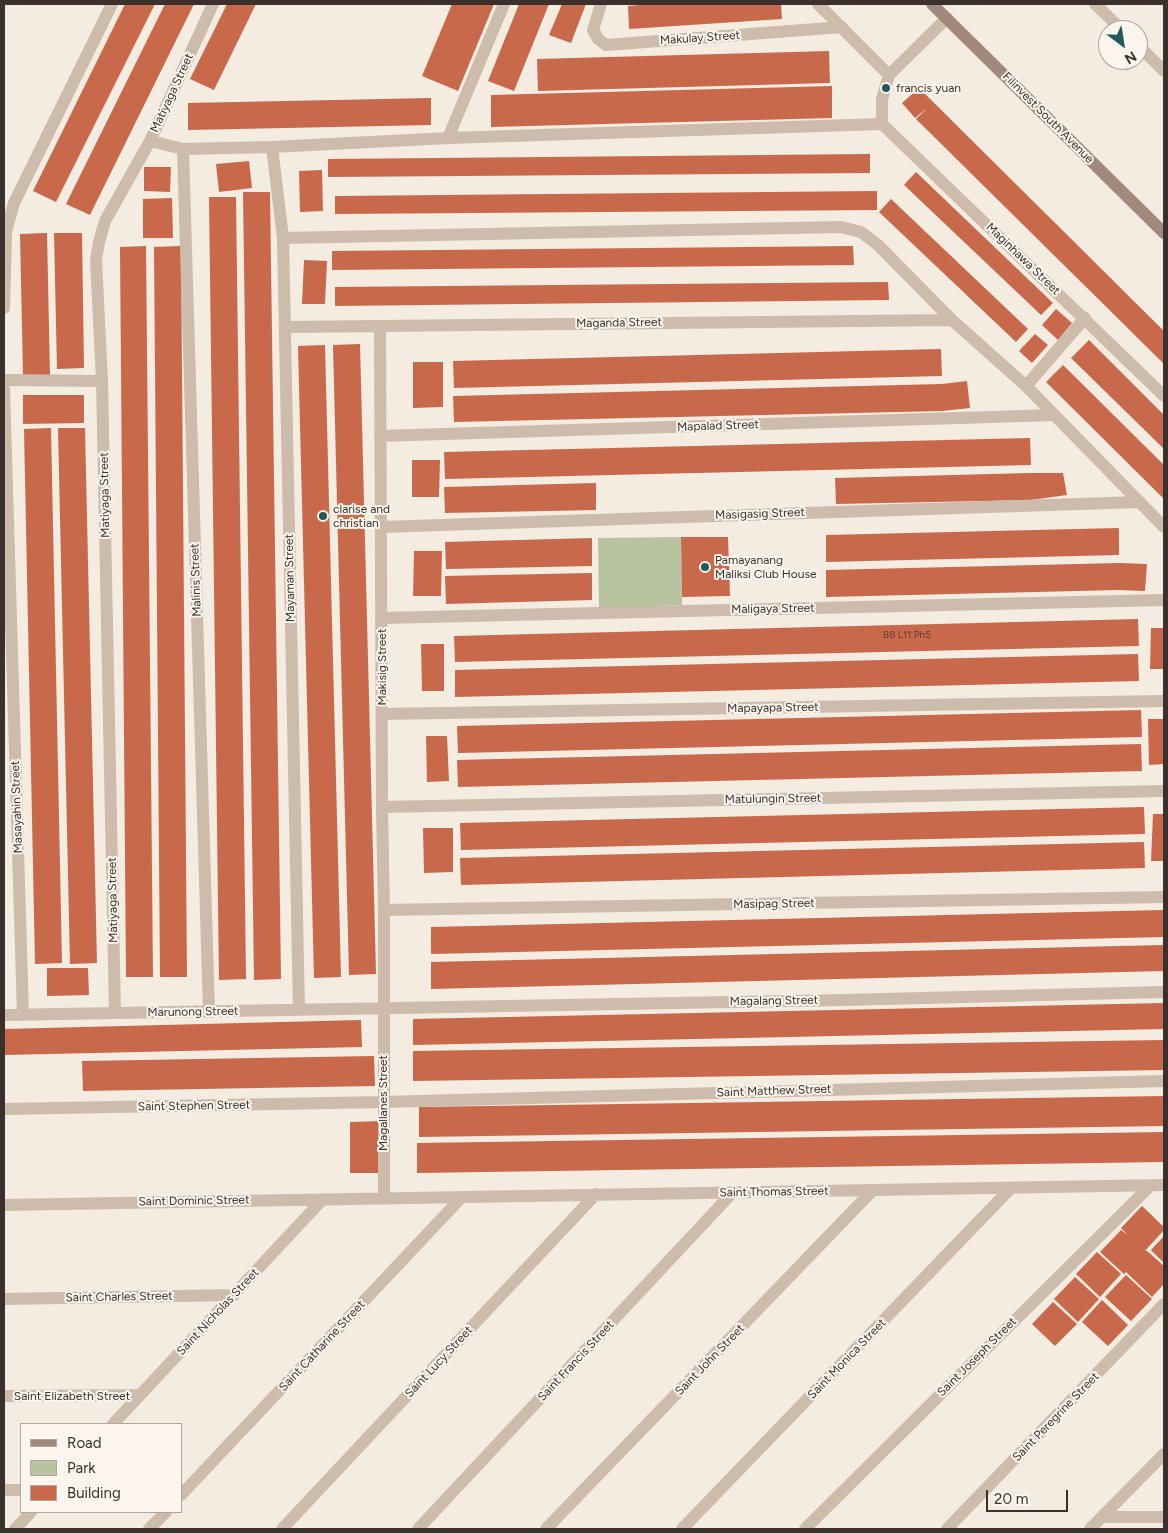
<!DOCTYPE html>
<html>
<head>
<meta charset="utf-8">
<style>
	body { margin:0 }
	#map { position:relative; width:1168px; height:1533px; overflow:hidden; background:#f4ebe1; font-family:Figtree,sans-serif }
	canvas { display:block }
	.frame { position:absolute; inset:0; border:5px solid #3b302b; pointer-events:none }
	.legend { position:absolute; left:20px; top:1423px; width:162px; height:90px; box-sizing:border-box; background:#fbf5ee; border:1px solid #aea6a0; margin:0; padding:6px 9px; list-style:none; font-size:15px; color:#3b302b }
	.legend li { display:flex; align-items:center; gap:10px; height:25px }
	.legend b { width:25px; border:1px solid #aea6a0 }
	.north { position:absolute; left:1098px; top:20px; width:50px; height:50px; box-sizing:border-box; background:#fbf5ee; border:1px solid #aea6a0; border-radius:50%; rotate:149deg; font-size:14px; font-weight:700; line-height:20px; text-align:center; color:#3b302b }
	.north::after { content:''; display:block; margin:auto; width:18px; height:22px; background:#1f5a5e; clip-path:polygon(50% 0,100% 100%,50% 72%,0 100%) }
	.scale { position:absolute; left:986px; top:1490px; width:82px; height:22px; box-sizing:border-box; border:2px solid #3b302b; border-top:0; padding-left:6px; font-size:15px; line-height:18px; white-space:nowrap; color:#3b302b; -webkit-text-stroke:4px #fbf5ee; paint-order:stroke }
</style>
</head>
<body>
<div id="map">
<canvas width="1168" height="1533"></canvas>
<div class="frame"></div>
<ul class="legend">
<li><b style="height:6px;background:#a18a7d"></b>Road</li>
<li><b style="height:14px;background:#b8c4a0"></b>Park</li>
<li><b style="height:14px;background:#c8694b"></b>Building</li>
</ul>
<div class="north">N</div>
<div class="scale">20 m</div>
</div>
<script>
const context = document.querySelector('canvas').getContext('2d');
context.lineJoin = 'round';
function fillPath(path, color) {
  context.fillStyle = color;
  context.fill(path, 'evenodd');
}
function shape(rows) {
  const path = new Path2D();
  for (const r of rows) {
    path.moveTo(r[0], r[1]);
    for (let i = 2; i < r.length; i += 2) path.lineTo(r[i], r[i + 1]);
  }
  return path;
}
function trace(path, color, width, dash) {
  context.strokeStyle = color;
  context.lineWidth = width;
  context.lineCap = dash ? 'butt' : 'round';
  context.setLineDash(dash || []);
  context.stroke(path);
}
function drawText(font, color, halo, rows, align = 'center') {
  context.font = font + ' Figtree,sans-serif';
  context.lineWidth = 4;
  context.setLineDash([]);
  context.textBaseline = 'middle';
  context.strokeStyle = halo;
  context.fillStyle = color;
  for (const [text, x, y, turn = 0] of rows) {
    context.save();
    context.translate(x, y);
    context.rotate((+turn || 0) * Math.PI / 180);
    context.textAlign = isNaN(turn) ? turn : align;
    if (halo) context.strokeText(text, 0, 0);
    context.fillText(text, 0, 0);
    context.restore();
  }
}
const green = shape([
	[681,537,682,605,599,608,598,538]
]);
const building = shape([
	[125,4,155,4,56,202,33,191],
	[165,4,194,4,90,215,66,204],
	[227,4,256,4,214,90,190,79],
	[452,4,494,4,458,91,422,76],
	[519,4,549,4,514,91,488,81],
	[562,4,586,4,571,43,549,35],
	[653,4,781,4,782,19,629,29,628,6],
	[829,51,830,83,538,91,537,59],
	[832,86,832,118,491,127,491,95],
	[919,88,1164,331,1164,364,916,119,927,108,915,118,902,103],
	[431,98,431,125,188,130,188,103],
	[870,154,870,173,328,177,328,159],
	[249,161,252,188,219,192,216,164],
	[144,167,171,167,170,192,144,191],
	[322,170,323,211,300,212,299,171],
	[916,172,1053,303,1041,315,904,185],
	[877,191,877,210,335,214,335,196],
	[243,192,270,192,281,979,254,980],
	[209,197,236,197,246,979,219,980],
	[172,198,173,238,143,238,143,199],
	[891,199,1028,329,1016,342,879,212],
	[47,233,50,375,23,375,20,234],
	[54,233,82,233,84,368,57,369],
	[146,246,153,977,126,977,120,247],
	[181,246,187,977,160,977,154,247],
	[853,246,854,265,332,270,332,251],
	[304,260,327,261,325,304,302,304],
	[888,282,889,300,335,306,335,287],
	[1056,309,1072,323,1058,340,1042,325],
	[1035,334,1048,345,1032,363,1019,351],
	[1089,340,1164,415,1164,449,1071,358],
	[360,344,376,974,349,975,333,345],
	[325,345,341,977,314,978,298,346],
	[941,349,942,376,454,388,453,361],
	[413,362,443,362,443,407,413,408],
	[1063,365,1164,465,1164,499,1046,382],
	[967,381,970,408,942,411,454,422,453,396,942,384],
	[23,395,84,395,84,423,23,424],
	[51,428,62,963,35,964,24,429],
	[58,428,85,428,97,963,70,964],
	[1030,438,1031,465,445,479,444,452],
	[412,460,440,460,439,497,412,497],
	[1031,473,1063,473,1067,495,1031,500,836,504,835,478],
	[596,483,596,510,445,513,444,487],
	[1119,528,1119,555,826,562,826,535],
	[681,537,728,537,730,596,682,597],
	[592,538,592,566,446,569,445,542],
	[414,551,442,551,441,596,413,596],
	[1119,563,1147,564,1145,591,1119,590,826,597,826,570],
	[592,573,592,600,446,604,445,576],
	[1138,619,1139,646,455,662,454,636],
	[1151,628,1164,628,1164,669,1150,669],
	[421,644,444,644,444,691,422,691],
	[1138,654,1139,681,455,697,455,670],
	[1141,710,1142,737,458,753,457,726],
	[1148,719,1164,719,1164,764,1149,765],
	[426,736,447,736,449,781,427,782],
	[1141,744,1142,771,458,787,457,760],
	[1144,807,1145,834,461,850,460,823],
	[1153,814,1164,814,1164,861,1151,861],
	[423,828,453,828,453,872,424,873],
	[1144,842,1145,868,461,885,460,858],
	[1163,910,1164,937,431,954,431,927],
	[1163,945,1164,971,431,989,431,962],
	[47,968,88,968,89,995,47,996],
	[1164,1003,1164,1029,413,1045,413,1019],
	[361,1020,362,1047,4,1055,4,1029],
	[1164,1040,1164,1070,413,1081,413,1051],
	[374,1056,375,1086,83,1091,82,1061],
	[1164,1096,1164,1126,419,1137,419,1107],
	[382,1121,382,1173,350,1173,350,1122],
	[1164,1132,1164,1162,417,1173,417,1143],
	[1142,1206,1164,1227,1164,1230,1145,1251,1147,1251,1164,1266,1164,1284,1152,1297,1126,1272,1124,1274,1100,1252,1121,1230,1128,1235,1121,1228],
	[1164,1236,1164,1263,1151,1250],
	[1097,1252,1121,1274,1100,1297,1076,1274],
	[1126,1275,1152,1299,1131,1321,1105,1297],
	[1075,1277,1099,1299,1078,1322,1054,1299],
	[1102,1300,1128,1325,1108,1346,1082,1322],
	[1053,1302,1077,1324,1055,1346,1032,1324]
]);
const lane = shape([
	[4,380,102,381],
	[1026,386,1085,318]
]);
const street = shape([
	[601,4,593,30,598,39,606,45,842,27],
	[818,4,889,75],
	[1095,4,1122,30],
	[1138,45,1164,71],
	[882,124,1164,396],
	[882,124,882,99,889,75,947,18],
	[448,138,504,4],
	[150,141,183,149,272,147,448,138,882,124],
	[272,147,283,238,299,1010],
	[183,149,209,1012],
	[283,238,841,227,861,232,878,245,952,320,1026,386,1164,527],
	[4,308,6,232,14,203,112,4],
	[380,326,382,807,384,910,384,1198],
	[285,327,952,320],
	[4,389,23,1015],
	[380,436,1055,415],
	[381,527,1140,502],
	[381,618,1164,600],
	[382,714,1164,701],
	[382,807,1164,791],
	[384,910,1164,897],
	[115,1013,102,381,96,260,99,242,105,221,150,141,213,4],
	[4,1015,843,1000,1164,992],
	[4,1109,383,1102,1164,1081],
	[4,1205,1164,1185],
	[4,1299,234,1295],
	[4,1396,140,1395],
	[113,1424,323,1199],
	[4,1490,21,1490],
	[181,1495,462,1197],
	[1102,1517,1164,1517],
	[15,1529,31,1512],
	[149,1529,166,1512],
	[282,1529,596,1194],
	[418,1529,733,1192],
	[546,1529,873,1190],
	[682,1529,1011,1188],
	[805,1529,1150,1186],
	[947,1529,1164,1304],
	[1090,1529,1164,1454]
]);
const secondary = shape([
	[932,4,1164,233]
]);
const markers = [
	[886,88,5,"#1f5a5e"],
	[323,516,5,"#1f5a5e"],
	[705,567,5,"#1f5a5e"]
];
const numberNames = [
	["B8 L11 Ph5",907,635]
];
const streetNames = [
	["Makulay Street",700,38,-4],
	["Matiyaga Street",172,93,-65],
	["Filinvest South Avenue",1048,118,45],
	["Maginhawa Street",1023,259,44],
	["Maganda Street",619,323,-1],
	["Mapalad Street",718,426,-2],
	["Matiyaga Street",105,495,-91],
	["Masigasig Street",760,514,-2],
	["Mayaman Street",290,578,-91],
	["Malinis Street",196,580,-92],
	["Maligaya Street",773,609,-1],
	["Makisig Street",382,667,-90],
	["Mapayapa Street",773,708,-1],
	["Matulungin Street",773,799,-1],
	["Masayahin Street",17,807,-92],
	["Matiyaga Street",113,900,-91],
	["Masipag Street",774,904,-1],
	["Magalang Street",774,1001,-1],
	["Marunong Street",193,1012,-1],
	["Saint Matthew Street",774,1091,-2],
	["Magallanes Street",383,1103,-90],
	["Saint Stephen Street",194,1106,-1],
	["Saint Thomas Street",774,1192,-1],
	["Saint Dominic Street",194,1201,-1],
	["Saint Charles Street",119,1297,-1],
	["Saint Nicholas Street",218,1312,-47],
	["Saint Catharine Street",322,1346,-47],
	["Saint Joseph Street",977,1357,-45],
	["Saint Monica Street",847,1359,-46],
	["Saint John Street",710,1360,-46],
	["Saint Francis Street",576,1361,-47],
	["Saint Lucy Street",439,1362,-47],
	["Saint Elizabeth Street",72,1396],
	["Saint Peregrine Street",1056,1417,-46]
];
const poiNames = [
	["francis yuan",896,88],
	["clarise and",333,509],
	["christian",333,523],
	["Pamayanang",715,560],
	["Maliksi Club House",715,574]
];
fillPath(green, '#b8c4a0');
fillPath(building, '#c8694b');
trace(lane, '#cdbbac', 12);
trace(street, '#cdbbac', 12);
trace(secondary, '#a18a7d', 12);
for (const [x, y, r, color] of markers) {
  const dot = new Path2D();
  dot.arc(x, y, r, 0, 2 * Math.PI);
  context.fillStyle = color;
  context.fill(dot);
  trace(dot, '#fbf5ee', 2);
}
drawText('10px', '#5e3e33', null, numberNames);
drawText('12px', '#3b302b', '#fbf5ee', streetNames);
drawText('12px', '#3b302b', '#fbf5ee', poiNames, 'left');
</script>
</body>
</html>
